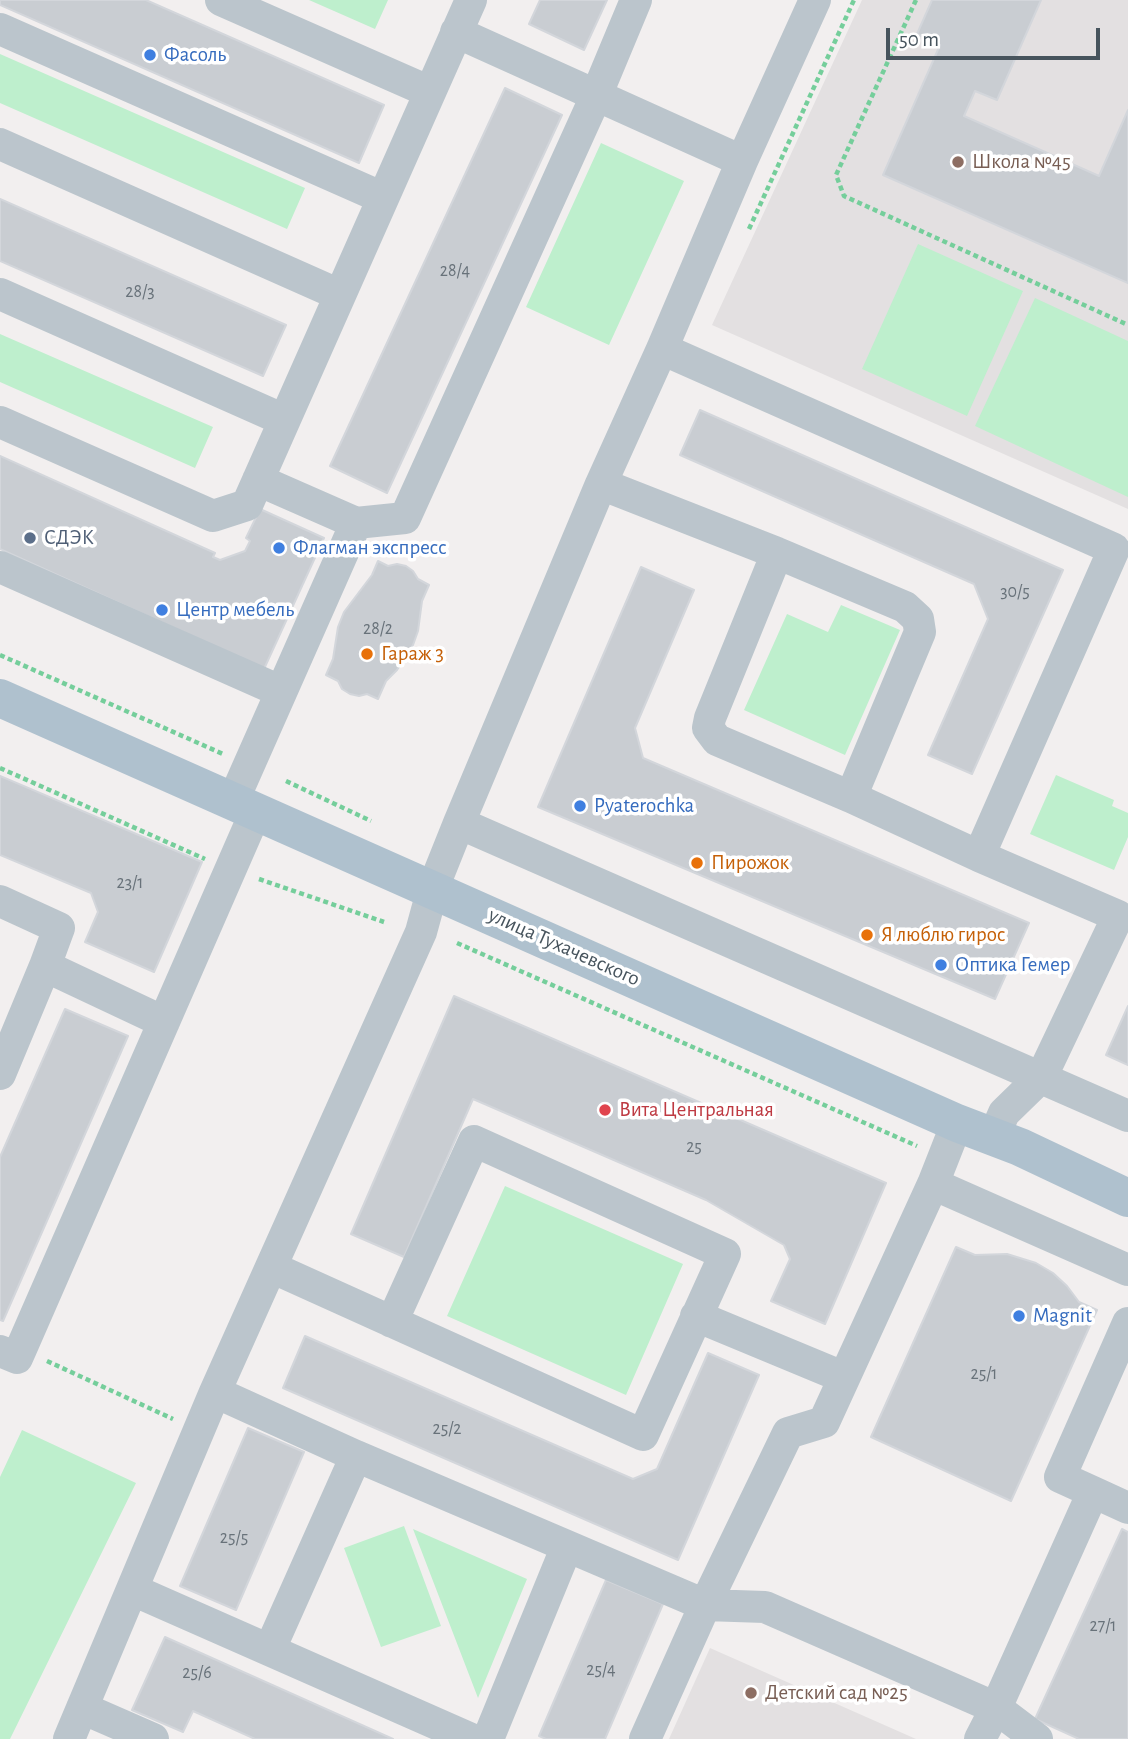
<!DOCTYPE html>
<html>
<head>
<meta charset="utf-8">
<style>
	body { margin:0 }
	#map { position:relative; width:1128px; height:1739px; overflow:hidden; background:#f2efef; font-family:"Alegreya Sans",sans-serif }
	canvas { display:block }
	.scale { position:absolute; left:886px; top:28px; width:214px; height:32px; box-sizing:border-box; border:4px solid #47545d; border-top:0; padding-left:9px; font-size:21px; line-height:24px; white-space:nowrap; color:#47545d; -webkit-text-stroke:5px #fff; paint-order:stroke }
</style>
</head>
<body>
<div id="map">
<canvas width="1128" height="1739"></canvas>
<div class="scale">50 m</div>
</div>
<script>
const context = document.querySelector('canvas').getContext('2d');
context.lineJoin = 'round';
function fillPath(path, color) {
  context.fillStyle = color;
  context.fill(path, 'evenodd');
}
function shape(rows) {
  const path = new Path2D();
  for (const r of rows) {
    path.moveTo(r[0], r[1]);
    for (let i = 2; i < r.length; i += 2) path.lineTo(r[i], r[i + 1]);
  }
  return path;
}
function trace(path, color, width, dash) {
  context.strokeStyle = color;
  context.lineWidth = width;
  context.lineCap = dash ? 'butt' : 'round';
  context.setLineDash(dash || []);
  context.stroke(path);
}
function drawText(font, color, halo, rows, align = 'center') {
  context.font = font + ' "Alegreya Sans",sans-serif';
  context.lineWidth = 7;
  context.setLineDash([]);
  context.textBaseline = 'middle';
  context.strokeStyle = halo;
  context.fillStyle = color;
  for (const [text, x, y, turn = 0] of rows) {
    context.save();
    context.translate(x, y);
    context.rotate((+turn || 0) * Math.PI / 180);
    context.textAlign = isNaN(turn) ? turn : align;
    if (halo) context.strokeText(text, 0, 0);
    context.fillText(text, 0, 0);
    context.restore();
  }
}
const education = shape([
	[862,0,1128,0,1128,509,712,325],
	[710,1648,916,1739,669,1739]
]);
const green = shape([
	[309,0,388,0,375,29],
	[0,54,305,188,287,229,0,103],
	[601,143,684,181,609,345,526,307],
	[918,244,1023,291,967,416,862,369],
	[1035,298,1128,341,1128,497,975,426],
	[0,334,213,427,195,468,0,382],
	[841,605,900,630,845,755,744,710,787,614,828,632],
	[1056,775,1114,800,1112,806,1128,813,1128,837,1114,870,1030,834],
	[505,1186,683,1264,626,1395,447,1316],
	[22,1430,136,1483,10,1739,0,1739,0,1477],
	[404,1526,441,1626,381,1647,344,1548],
	[413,1529,527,1579,478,1698]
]);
const building = shape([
	[0,0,146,0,384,105,359,163,0,5,0,0],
	[540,0,607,0,584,50,529,24,540,0],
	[932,0,1041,0,997,100,975,91,964,116,1099,176,1128,110,1128,283,883,175,940,45,917,34,932,0],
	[505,88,562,115,387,493,330,466,505,88],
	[0,199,286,325,263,376,0,261,0,199],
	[700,410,1063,570,972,774,928,755,988,619,974,584,680,455,700,410],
	[0,456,215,553,213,557,220,560,245,551,250,541,246,538,260,509,324,538,264,669,0,549,0,456],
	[378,561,388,566,397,564,406,566,413,571,418,579,429,585,422,601,418,631,413,645,397,670,386,681,378,699,367,694,359,696,350,694,342,689,338,681,326,675,333,659,338,627,344,612,372,575,378,561],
	[641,567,694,590,635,728,643,758,1029,923,995,999,538,807,641,567],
	[0,776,202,862,154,972,85,942,98,912,91,893,0,855,0,776],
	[454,996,886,1183,825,1324,771,1301,790,1259,784,1245,706,1200,473,1099,404,1257,351,1234,454,996],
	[1128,1006,1128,1065,1106,1055,1128,1006],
	[65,1009,128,1036,3,1321,0,1320,0,1157,65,1009],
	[956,1247,975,1255,1007,1254,1036,1263,1053,1273,1067,1286,1079,1302,1097,1310,1011,1501,871,1437,956,1247],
	[305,1336,633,1479,657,1469,708,1353,759,1375,678,1560,283,1388,305,1336],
	[248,1428,304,1452,236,1610,180,1586,248,1428],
	[1122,1529,1128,1532,1128,1739,1079,1739,1035,1719,1122,1529],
	[606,1580,663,1604,605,1739,546,1739,539,1736,606,1580],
	[165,1637,393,1739,255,1739,193,1711,183,1732,132,1710,165,1637]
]);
const path = shape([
	[916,0,836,175,844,196,1128,325],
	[749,229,854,0],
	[0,655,223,754],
	[0,768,205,859],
	[286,781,371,821],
	[259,879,384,922],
	[457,943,917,1146],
	[47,1361,173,1419]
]);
const minor = shape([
	[221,0,430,92],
	[0,29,383,198],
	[456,32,742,161,815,0],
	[0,144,340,295],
	[0,294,284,420],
	[0,422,213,516,247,505,471,0],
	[258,480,356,523],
	[601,484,777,553,905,607,918,619,920,632,851,797,979,856,1114,549,662,349],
	[777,553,710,718,708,728,717,740,851,797],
	[0,567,280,691],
	[233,801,356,523,405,518,596,96,636,0],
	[459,823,1128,1116],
	[979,856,1118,916,1042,1076,1004,1113,993,1138],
	[0,901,59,928,45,966],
	[0,1074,45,966,164,1022],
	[933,1184,1128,1270],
	[271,1267,643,1435,725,1254,474,1141,392,1322],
	[696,1316,843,1377],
	[0,1351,17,1358,21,1349,256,811],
	[215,1392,356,1456,705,1605,765,1607,996,1708,980,1739],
	[1093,1492,1128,1508],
	[133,1590,471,1739],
	[270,1649,356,1456],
	[82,1708,153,1739],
	[69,1739,215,1392,421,932,433,888,459,823,601,484,662,349,742,161],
	[488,1739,567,1546],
	[645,1739,705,1605,788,1433,824,1422,933,1184,957,1123],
	[1037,1739,996,1708,1093,1492,1060,1477,1128,1323]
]);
const major = shape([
	[0,698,957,1123,1020,1147,1128,1198]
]);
const markers = [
	[150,55,7,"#3f7fe0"],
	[958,162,7,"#8d6e63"],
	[30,538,7,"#5c6f8a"],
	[279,548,7,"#3f7fe0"],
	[162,610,7,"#3f7fe0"],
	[367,654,7,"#e8710a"],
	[580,806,7,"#3f7fe0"],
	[697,863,7,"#e8710a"],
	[867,935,7,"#e8710a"],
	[941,965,7,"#3f7fe0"],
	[605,1110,7,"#e0444e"],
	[1019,1316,7,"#3f7fe0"],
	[751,1693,7,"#8d6e63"]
];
const numberNames = [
	["28/4",455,271],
	["28/3",140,292],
	["30/5",1015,592],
	["28/2",378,629],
	["23/1",130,883],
	["25",694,1147],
	["25/1",984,1374],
	["25/2",447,1429],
	["25/5",234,1538],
	["27/1",1103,1626],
	["25/4",601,1670],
	["25/6",197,1673]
];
const shopNames = [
	["Фасоль",164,55],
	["Флагман экспресс",293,548],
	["Центр мебель",176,610],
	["Pyaterochka",594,806],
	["Оптика Гемер",955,965],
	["Magnit",1033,1316]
];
const educationNames = [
	["Школа №45",972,162],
	["Детский сад №25",765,1693]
];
const serviceNames = [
	["СДЭК",44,538]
];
const foodNames = [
	["Гараж 3",381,654],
	["Пирожок",711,863],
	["Я люблю гирос",881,935]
];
const streetNames = [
	["улица Тухачевского",564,947,24]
];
const healthNames = [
	["Вита Центральная",619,1110]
];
fillPath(education, '#e3e0e1');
fillPath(green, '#beefcd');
fillPath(building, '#c9cdd2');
trace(building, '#d3d6db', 2);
trace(path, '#75ce9b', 4.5, [5, 3.5]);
trace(minor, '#bbc5cc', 32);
trace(major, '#afc1ce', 38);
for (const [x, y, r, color] of markers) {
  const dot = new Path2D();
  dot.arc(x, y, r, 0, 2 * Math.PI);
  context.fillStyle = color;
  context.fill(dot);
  trace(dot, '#fff', 2.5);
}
drawText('18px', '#68727a', null, numberNames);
drawText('21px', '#366cbe', '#fff', shopNames, 'left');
drawText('21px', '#785e54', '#fff', educationNames, 'left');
drawText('21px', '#4e5e75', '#fff', serviceNames, 'left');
drawText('21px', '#c56008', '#fff', foodNames, 'left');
drawText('21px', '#47545d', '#fff', streetNames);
drawText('21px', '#be3a42', '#fff', healthNames, 'left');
</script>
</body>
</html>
